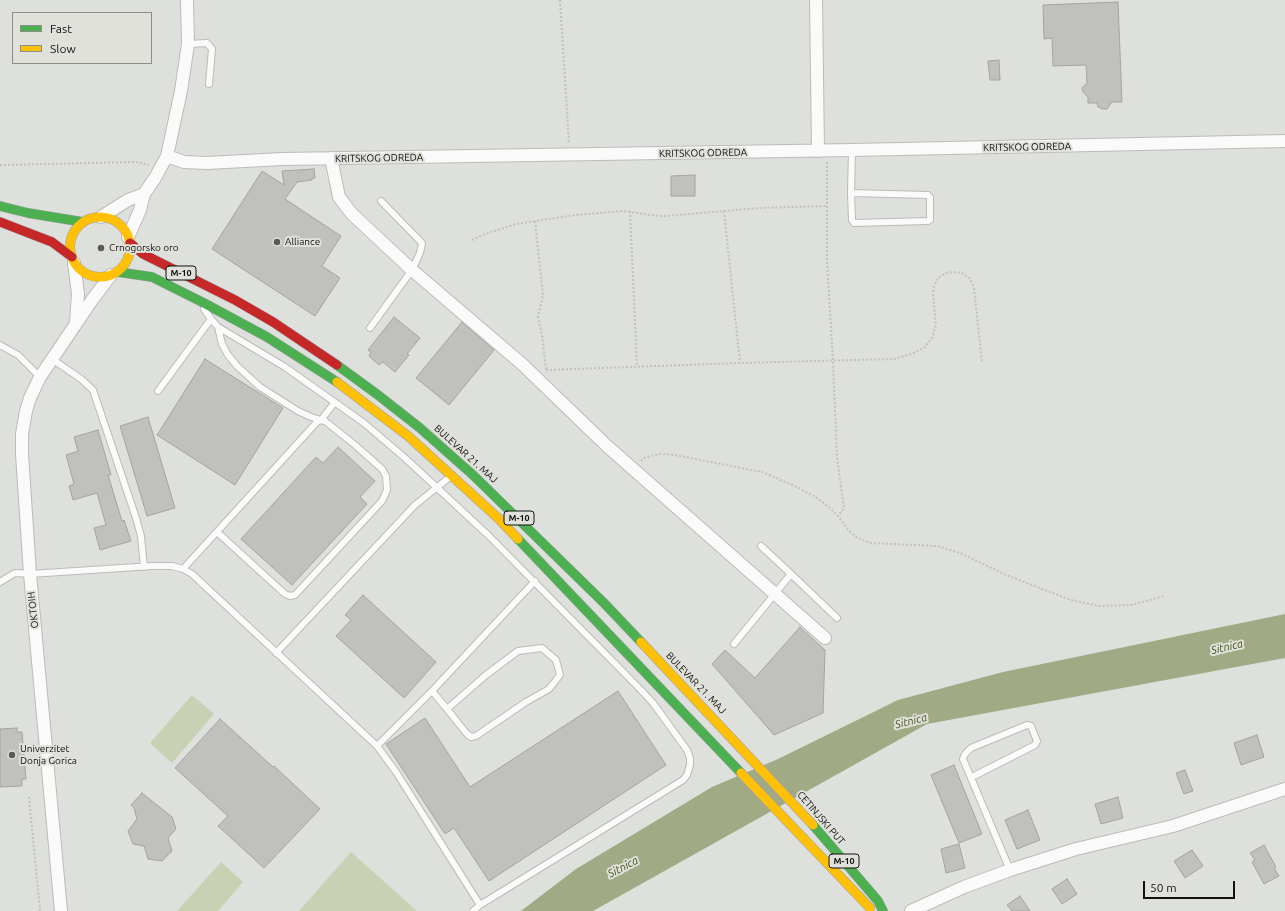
<!DOCTYPE html>
<html>
<head>
<meta charset="utf-8">
<style>
	body { margin:0 }
	#map { position:relative; width:1285px; height:911px; overflow:hidden; background:#dee0db; font-family:Ubuntu,sans-serif }
	canvas { display:block }
	.legend { position:absolute; left:12px; top:12px; width:140px; height:52px; box-sizing:border-box; background:#dfe1da; border:1px solid #8d8e89; margin:0; padding:5px 7px; list-style:none; font-size:12px; color:#111210 }
	.legend li { display:flex; align-items:center; gap:8px; height:20px }
	.legend b { width:20px; border:1px solid #8d8e89 }
	.scale { position:absolute; left:1143px; top:881px; width:92px; height:18px; box-sizing:border-box; border:2px solid #111210; border-top:0; padding-left:5px; font-size:12px; line-height:14px; white-space:nowrap; color:#111210; -webkit-text-stroke:3px #dfe1da; paint-order:stroke }
</style>
</head>
<body>
<div id="map">
<canvas width="1285" height="911"></canvas>
<ul class="legend">
<li><b style="height:5px;background:#4caf50"></b>Fast</li>
<li><b style="height:5px;background:#ffc107"></b>Slow</li>
</ul>
<div class="scale">50 m</div>
</div>
<script>
const context = document.querySelector('canvas').getContext('2d');
context.lineJoin = 'round';
function fillPath(path, color) {
  context.fillStyle = color;
  context.fill(path, 'evenodd');
}
function shape(rows) {
  const path = new Path2D();
  for (const r of rows) {
    if (r.length === 3) {
      path.moveTo(r[0] + r[2], r[1]);
      path.arc(r[0], r[1], r[2], 0, 2 * Math.PI);
      continue;
    }
    path.moveTo(r[0], r[1]);
    for (let i = 2; i < r.length; i += 2) path.lineTo(r[i], r[i + 1]);
  }
  return path;
}
function trace(path, color, width, dash) {
  context.strokeStyle = color;
  context.lineWidth = width;
  context.lineCap = dash ? 'butt' : 'round';
  context.setLineDash(dash || []);
  context.stroke(path);
}
function drawText(font, color, halo, rows, align = 'center') {
  context.font = font + ' Ubuntu,sans-serif';
  context.lineWidth = 4;
  context.setLineDash([]);
  context.textBaseline = 'middle';
  context.strokeStyle = halo;
  context.fillStyle = color;
  for (const [text, x, y, turn = 0] of rows) {
    context.save();
    context.translate(x, y);
    context.rotate((+turn || 0) * Math.PI / 180);
    context.textAlign = isNaN(turn) ? turn : align;
    if (halo) context.strokeText(text, 0, 0);
    context.fillText(text, 0, 0);
    context.restore();
  }
}
const green = shape([
	[192,695,214,714,172,763,150,743],
	[351,852,417,911,299,911],
	[221,862,243,882,218,911,177,911]
]);
const water = shape([
	[1285,614,1285,658,927,724,593,911,521,911,576,869,712,787,778,759,898,700,1003,672]
]);
const building = shape([
	[1118,2,1122,102,1112,102,1107,109,1103,109,1098,107,1097,103,1088,103,1088,97,1083,92,1082,88,1087,83,1086,65,1053,66,1052,38,1044,39,1043,5,1118,2],
	[999,60,1000,80,990,80,988,61,999,60],
	[314,169,315,178,312,178,312,180,297,182,285,199,341,236,322,266,340,278,315,316,212,249,262,171,284,185,282,171,314,169],
	[695,175,695,196,671,196,671,176,695,175],
	[394,317,420,338,407,354,409,355,395,372,383,362,379,365,369,356,371,352,368,350,394,317],
	[462,322,494,350,449,405,416,378,462,322],
	[205,359,283,408,235,485,157,435,205,359],
	[148,417,175,508,147,516,120,426,148,417],
	[98,430,111,475,108,475,122,521,124,520,131,541,100,550,94,528,106,525,97,493,73,500,69,486,74,484,66,455,78,451,74,437,98,430],
	[338,447,375,481,360,497,367,504,292,585,241,539,316,457,323,463,338,447],
	[363,595,436,662,404,698,336,636,351,620,345,615,363,595],
	[800,627,825,650,823,713,774,735,712,664,725,650,755,678,800,627],
	[618,691,666,765,489,881,454,828,445,834,386,744,425,718,470,787,618,691],
	[220,719,273,767,274,766,320,809,264,868,218,826,228,816,175,768,220,719],
	[17,728,17,732,22,732,26,779,22,779,22,786,0,787,0,729,17,728],
	[1257,735,1264,757,1241,765,1234,743,1257,735],
	[954,765,982,834,959,843,931,775,954,765],
	[1185,770,1193,791,1184,794,1176,773,1185,770],
	[142,793,172,817,176,829,168,838,172,851,162,861,148,859,144,846,133,844,128,831,137,819,134,808,131,805,142,793],
	[1118,797,1123,818,1101,824,1095,804,1118,797],
	[1028,810,1040,840,1017,849,1005,820,1028,810],
	[959,844,965,868,946,873,941,849,959,844],
	[1264,845,1276,867,1274,868,1279,876,1264,884,1252,862,1255,860,1250,853,1264,845],
	[1192,850,1203,866,1185,878,1174,861,1192,850],
	[1067,879,1077,894,1062,904,1052,889,1067,879],
	[1020,896,1030,911,1012,911,1007,905,1020,896]
]);
const path = shape([
	[560,0,569,143],
	[827,162,827,261,833,361,837,458,844,508,838,516],
	[0,165,136,162,149,165],
	[630,211,637,366],
	[724,211,740,363],
	[535,221,543,295,538,317,542,335,546,370],
	[472,240,485,234,516,224,575,215,623,211,659,216,666,216,759,208,827,206],
	[546,370,740,363,894,359,911,354,924,348,932,338,936,325,933,295,934,286,938,278,946,273,954,272,962,273,970,279,974,288,982,363],
	[641,461,644,458,651,456,660,454,675,455,762,472,797,487,817,498,831,509,838,516,849,531,858,538,870,543,937,546,960,553,1006,575,1071,600,1099,606,1132,605,1164,596],
	[29,797,40,911]
]);
const lane = shape([
	[188,44,207,43,212,49,209,84],
	[851,193,928,195,930,197,930,220,928,221,854,223,852,220,851,193,852,150],
	[204,309,211,319,218,327,285,367,364,423,405,458,488,535,641,690,653,703,687,750,690,758,690,765,687,775,683,780,480,905,473,911],
	[218,327,222,344,228,355,237,366,260,387,298,411,311,417,321,420,335,402],
	[370,328,412,270,420,253,422,243,381,201],
	[0,345,18,355,40,377],
	[52,359,81,379,93,390,136,518,141,536,144,567],
	[158,391,211,319],
	[761,546,791,574],
	[183,569,317,422,321,420,325,421,355,445,382,469,386,476,387,490,382,501,295,595,290,596,285,594,217,532],
	[0,582,15,573,30,574,152,566,172,566,183,569,192,574,377,746,396,772,480,905],
	[734,644,791,574,837,618],
	[276,653,415,505,451,476],
	[432,691,447,709,467,734,471,737,476,736,526,702,549,689,560,675,556,660,542,648,518,651,486,675,447,709],
	[377,746,432,691,535,581],
	[972,777,1035,745,1037,741,1031,726,1027,725,971,748,965,754,963,759,1010,870]
]);
const street = shape([
	[816,0,818,151],
	[167,156,181,91,188,44,187,0],
	[331,158,339,197,352,214,412,270,522,364,607,446,825,638],
	[101,217,128,200,144,194],
	[128,237,140,210,144,194,155,178,167,156,184,162,207,163,282,159,852,150,1285,141],
	[74,263,78,294,76,322],
	[61,911,30,574,22,454,22,434,26,411,30,398,40,377,92,300,111,275],
	[911,911,964,887,1010,870,1076,849,1173,826,1285,789]
]);
const fast = shape([
	[0,206,28,213,83,222],
	[118,272,152,277,202,302,267,337,337,382],
	[337,365,378,395,420,428,473,475,604,603,641,642],
	[518,539,741,773],
	[813,825,878,901,883,911]
]);
const slow = shape([
	[100,247,30],
	[337,382,408,436,498,518,518,539],
	[641,642,813,825],
	[741,773,870,908]
]);
const jam = shape([
	[0,222,52,242,72,257],
	[130,243,143,254,235,300,273,322,337,365]
]);
const markers = [
	[277,242,4,"#595a57"],
	[101,248,4,"#595a57"],
	[12,755,4,"#595a57"]
];
const shields = [
	[181,273,30],
	[519,518,30],
	[844,861,30]
];
const shieldNames = [
	["M-10",181,273],
	["M-10",519,518],
	["M-10",844,861]
];
const streetNames = [
	["KRITSKOG ODREDA",1027,147,-1],
	["KRITSKOG ODREDA",703,153,-1],
	["KRITSKOG ODREDA",379,158,-1],
	["BULEVAR 21. MAJ",466,454,42],
	["OKTOIH",33,610,-96],
	["BULEVAR 21. MAJ",696,683,46],
	["CETINJSKI PUT",821,818,49]
];
const poiNames = [
	["Alliance",285,242],
	["Crnogorsko oro",109,248],
	["Univerzitet",20,749],
	["Donja Gorica",20,761]
];
const waterNames = [
	["Sitnica",1227,647,-13],
	["Sitnica",911,721,-14],
	["Sitnica",623,867,-28]
];
fillPath(green, '#c9d1b4');
fillPath(water, '#a0aa84');
fillPath(building, '#c0c1bd');
trace(building, '#a3a4a0', 1);
trace(lane, '#bbbcb8', 8);
trace(street, '#bbbcb8', 14);
trace(fast, '#a0a1ab', 10);
trace(slow, '#a0a1ab', 10);
trace(jam, '#a0a1ab', 10);
trace(path, '#c1c1c0', 2, [2, 2]);
trace(lane, '#fafafa', 6);
trace(street, '#fafafa', 12);
trace(fast, '#4caf50', 9);
trace(slow, '#ffc107', 9);
trace(jam, '#c62828', 9);
for (const [x, y, r, color] of markers) {
  const dot = new Path2D();
  dot.arc(x, y, r, 0, 2 * Math.PI);
  context.fillStyle = color;
  context.fill(dot);
  trace(dot, '#dfe1da', 1.5);
}
for (const [x, y, w] of shields) {
  const box = new Path2D();
  box.roundRect(x - w / 2, y - 7, w, 14, 3);
  context.fillStyle = '#dfe1da';
  context.fill(box);
  trace(box, '#111210', 1);
}
drawText('bold 9px', '#111210', null, shieldNames);
drawText('10px', '#111210', '#dfe1da', streetNames);
drawText('10px', '#111210', '#dfe1da', poiNames, 'left');
drawText('italic 11px', '#455217', '#dfe1da', waterNames);
</script>
</body>
</html>
